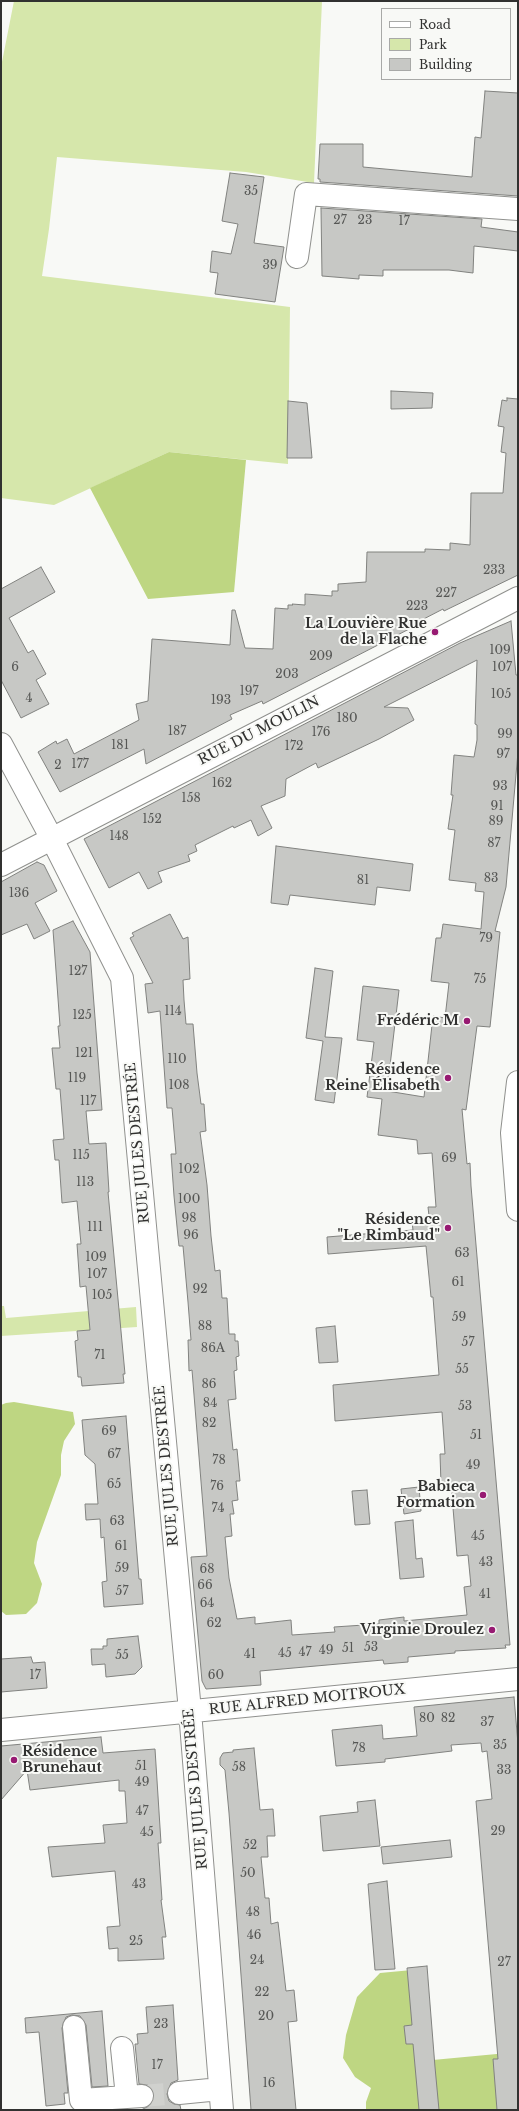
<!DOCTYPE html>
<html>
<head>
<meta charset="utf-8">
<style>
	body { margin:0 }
	#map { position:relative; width:519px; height:2111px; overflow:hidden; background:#f8f9f6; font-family:"Libre Baskerville",serif }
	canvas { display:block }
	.frame { position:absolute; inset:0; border:2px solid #313130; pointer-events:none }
	.legend { position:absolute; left:381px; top:8px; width:130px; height:72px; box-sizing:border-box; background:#f8f9f6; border:1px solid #a8a9a7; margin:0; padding:5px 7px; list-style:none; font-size:12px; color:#313130 }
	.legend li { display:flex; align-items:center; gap:8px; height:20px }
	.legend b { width:20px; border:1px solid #a8a9a7 }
</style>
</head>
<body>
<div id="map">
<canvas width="519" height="2111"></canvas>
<div class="frame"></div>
<ul class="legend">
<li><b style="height:5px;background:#fff"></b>Road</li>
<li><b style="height:11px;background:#d6e7ab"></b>Park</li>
<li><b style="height:11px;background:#c7c8c5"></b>Building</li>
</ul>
</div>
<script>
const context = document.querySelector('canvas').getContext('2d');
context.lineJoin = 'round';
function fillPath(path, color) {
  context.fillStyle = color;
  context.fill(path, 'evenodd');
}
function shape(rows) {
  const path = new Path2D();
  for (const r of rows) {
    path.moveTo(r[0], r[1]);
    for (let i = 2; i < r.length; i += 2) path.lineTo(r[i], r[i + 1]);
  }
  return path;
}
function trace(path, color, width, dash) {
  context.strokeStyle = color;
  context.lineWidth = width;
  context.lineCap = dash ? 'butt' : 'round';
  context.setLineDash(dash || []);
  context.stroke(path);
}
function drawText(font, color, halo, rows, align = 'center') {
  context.font = font + ' "Libre Baskerville",serif';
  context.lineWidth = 4;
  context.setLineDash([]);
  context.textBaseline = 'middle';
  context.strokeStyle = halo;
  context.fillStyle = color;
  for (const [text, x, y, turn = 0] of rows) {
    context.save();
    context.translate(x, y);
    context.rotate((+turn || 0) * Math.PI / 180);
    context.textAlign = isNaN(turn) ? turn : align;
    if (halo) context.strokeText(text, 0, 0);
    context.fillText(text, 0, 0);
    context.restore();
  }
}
const green = shape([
	[14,1,322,1,314,183,246,172,57,157,49,229,42,276,290,307,288,464,169,452,54,505,1,498,1,67],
	[1,1306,4,1306,6,1318,136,1307,137,1327,1,1336]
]);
const forest = shape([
	[169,452,246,460,234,592,148,599,90,488],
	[14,1402,73,1412,75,1424,64,1441,61,1455,61,1475,37,1542,34,1563,42,1584,37,1603,26,1614,6,1615,1,1611,1,1405,6,1403],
	[412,1970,422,2061,518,2052,518,2110,366,2110,366,2102,371,2088,355,2077,343,2058,346,2035,357,1997,380,1973]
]);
const building = shape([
	[485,91,518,93,518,196,320,182,320,179,318,179,320,144,363,144,363,167,472,177,475,137,481,138,485,91],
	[230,173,264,177,254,243,284,247,275,302,215,294,218,273,210,272,212,251,231,254,238,224,222,221,230,173],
	[321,208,482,219,481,227,518,232,518,251,474,246,473,273,449,270,383,270,383,276,359,275,359,279,322,276,321,208],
	[391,391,433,393,432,408,391,409,391,391],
	[507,398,518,399,518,575,444,611,443,609,414,624,415,626,263,704,262,701,230,715,232,719,146,764,144,749,60,792,38,752,56,741,57,744,67,739,74,754,139,720,136,704,148,701,152,639,230,645,232,610,235,610,245,648,273,649,275,608,288,609,288,605,293,605,292,604,305,605,305,594,332,596,332,591,338,591,338,584,366,582,367,552,425,552,425,549,450,550,450,543,470,545,471,493,503,493,506,453,501,452,504,427,498,426,502,400,507,401,507,398],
	[288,401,307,403,312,458,287,458,288,401],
	[41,567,55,592,9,618,28,653,33,650,46,674,36,680,49,704,21,718,1,680,1,589,41,567],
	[511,621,516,675,518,675,518,752,506,887,495,931,500,932,490,1027,477,1026,466,1110,462,1109,467,1164,470,1163,471,1186,510,1645,505,1645,506,1648,455,1651,455,1653,408,1657,408,1662,384,1664,383,1660,260,1671,261,1685,206,1689,202,1681,191,1557,207,1556,192,1370,189,1371,188,1340,191,1340,188,1302,183,1246,179,1246,178,1237,174,1196,171,1154,176,1154,172,1108,167,1108,160,1011,148,1013,145,984,153,983,130,938,134,936,132,933,170,914,183,939,188,937,190,979,183,980,184,1000,186,1024,193,1024,197,1073,201,1104,204,1104,206,1131,200,1132,207,1185,211,1236,215,1271,220,1270,222,1298,227,1298,229,1334,235,1334,235,1341,238,1341,239,1356,236,1357,237,1370,234,1371,236,1399,228,1400,233,1450,237,1449,240,1481,236,1481,238,1500,232,1501,234,1514,230,1514,232,1536,225,1537,229,1578,237,1619,255,1617,255,1624,291,1620,292,1635,335,1632,334,1627,379,1624,379,1620,404,1617,404,1621,467,1615,464,1587,471,1586,468,1555,457,1556,451,1484,441,1484,440,1454,445,1454,442,1412,335,1421,333,1385,439,1375,433,1297,431,1297,426,1246,328,1254,327,1237,413,1230,412,1222,416,1221,416,1218,429,1216,428,1207,436,1207,432,1153,418,1154,417,1140,378,1135,382,1099,367,1097,374,1042,357,1040,363,986,399,990,387,1091,424,1097,433,1016,445,1018,449,983,431,981,436,938,441,938,443,924,481,929,484,892,475,891,476,883,449,880,455,830,448,829,453,795,451,795,454,755,474,757,477,740,477,725,475,724,477,660,384,707,408,708,414,720,379,739,318,768,316,763,286,779,285,796,261,806,272,828,258,836,251,820,234,828,233,826,195,845,197,851,188,855,190,861,158,872,162,882,148,889,139,872,109,888,84,839,460,643,511,621],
	[276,846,413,864,410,891,377,887,375,905,290,895,288,905,271,903,276,846],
	[37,862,44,865,57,891,35,903,50,931,34,939,27,924,1,935,1,882,37,862],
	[73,921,90,952,102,1110,86,1111,89,1144,106,1143,109,1192,108,1192,125,1374,123,1374,124,1383,82,1386,81,1377,78,1377,75,1341,78,1340,77,1331,90,1330,86,1286,80,1287,77,1244,81,1244,77,1201,62,1203,59,1160,55,1160,53,1140,64,1139,60,1089,56,1089,52,1048,60,1048,58,1026,60,1026,53,930,73,921],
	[315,968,333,971,325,1037,342,1038,334,1103,315,1100,323,1041,306,1038,315,968],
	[335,1326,338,1362,319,1363,316,1328,335,1326],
	[126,1416,139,1579,141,1579,143,1604,104,1607,102,1582,107,1581,104,1537,101,1538,100,1519,86,1520,85,1504,98,1504,95,1464,85,1455,82,1420,126,1416],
	[419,1487,421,1511,404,1514,401,1489,419,1487],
	[367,1490,370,1524,355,1525,352,1491,367,1490],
	[413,1520,416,1559,422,1558,424,1577,400,1579,395,1522,413,1520],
	[138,1636,142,1667,135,1674,106,1677,105,1664,92,1665,91,1649,103,1649,103,1646,107,1646,107,1639,138,1636],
	[31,1657,33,1663,45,1662,47,1688,1,1692,1,1659,31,1657],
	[514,1697,518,1744,518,2110,497,2110,493,2059,498,2059,476,1801,492,1799,487,1751,482,1752,481,1743,451,1745,452,1751,385,1759,385,1762,336,1766,332,1730,382,1725,383,1739,417,1736,414,1707,514,1697],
	[101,1737,103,1753,155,1749,161,1843,158,1843,162,1900,161,1900,166,1937,162,1937,164,1959,118,1961,118,1948,109,1949,107,1927,120,1926,115,1871,52,1877,48,1847,105,1843,103,1825,127,1823,125,1791,119,1791,119,1780,30,1790,27,1770,1,1800,1,1746,101,1737],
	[254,1748,260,1810,273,1809,275,1836,267,1836,268,1857,261,1857,265,1898,269,1898,271,1924,278,1922,286,1991,294,1990,297,2021,288,2022,296,2110,251,2110,229,1813,225,1770,220,1765,220,1758,223,1753,233,1752,233,1750,254,1748],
	[375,1800,380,1846,323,1851,320,1816,358,1812,357,1802,375,1800],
	[450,1840,452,1857,383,1864,381,1847,450,1840],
	[387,1881,395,1969,375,1970,368,1884,387,1881],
	[427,1966,435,2067,439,2110,419,2110,413,2044,406,2044,404,2026,412,2025,407,1968,427,1966],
	[173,2005,178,2080,171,2083,167,2094,169,2101,174,2104,180,2105,181,2110,141,2110,149,2106,153,2101,154,2096,153,2089,148,2085,139,2084,135,2044,138,2044,137,2034,148,2033,146,2007,173,2005],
	[102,2011,108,2086,92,2087,86,2025,80,2016,72,2015,66,2017,62,2028,68,2093,64,2093,65,2104,46,2106,39,2032,26,2033,25,2018,102,2011]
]);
const minorTunnel = shape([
	[142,2096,179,2093]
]);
const minor = shape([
	[297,257,306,194,518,209],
	[1,744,52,839,122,978,190,1711,222,2110],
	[1,865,518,598],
	[518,1082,512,1133,518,1210],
	[1,1730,518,1679],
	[74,2027,81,2100,142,2096],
	[122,2048,127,2097],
	[179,2093,220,2089]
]);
const markers = [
	[435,632,4,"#971a72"],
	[467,1021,4,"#971a72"],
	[448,1078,4,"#971a72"],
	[448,1228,4,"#971a72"],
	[483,1495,4,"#971a72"],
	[492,1630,4,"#971a72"],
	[14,1760,4,"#971a72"]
];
const numberNames = [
	["35",251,192],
	["27",340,221],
	["23",365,221],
	["17",404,222],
	["39",270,266],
	["233",494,571],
	["227",446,594],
	["223",417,607],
	["109",500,651],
	["209",321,657],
	["6",15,668],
	["107",502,668],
	["203",287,675],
	["197",249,692],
	["105",501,695],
	["4",29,699],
	["193",221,701],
	["180",347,719],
	["187",177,732],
	["176",321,733],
	["99",505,735],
	["181",120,746],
	["172",294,747],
	["97",503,755],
	["177",80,765],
	["2",58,766],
	["162",222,784],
	["93",500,787],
	["158",191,799],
	["91",497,807],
	["152",152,820],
	["89",496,822],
	["148",119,837],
	["87",494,844],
	["83",491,879],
	["81",363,881],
	["136",19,894],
	["79",486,939],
	["127",78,972],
	["75",480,980],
	["114",173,1012],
	["125",82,1016],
	["121",84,1054],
	["110",177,1060],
	["119",77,1079],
	["108",179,1086],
	["117",88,1102],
	["115",81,1156],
	["69",449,1159],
	["102",189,1170],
	["113",85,1183],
	["100",189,1200],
	["98",189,1219],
	["111",95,1228],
	["96",191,1236],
	["63",462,1254],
	["109",96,1258],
	["107",97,1275],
	["61",458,1283],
	["92",200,1290],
	["105",102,1296],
	["59",459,1318],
	["88",205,1327],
	["57",468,1343],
	["86A",213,1349],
	["71",100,1356],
	["55",462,1370],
	["86",209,1385],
	["84",210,1404],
	["53",465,1407],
	["82",209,1424],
	["69",109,1432],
	["51",476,1436],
	["67",114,1455],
	["78",219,1461],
	["49",473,1466],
	["65",114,1485],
	["76",217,1487],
	["74",218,1509],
	["63",117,1522],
	["45",478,1537],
	["61",121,1547],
	["43",486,1563],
	["59",122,1569],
	["68",207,1570],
	["66",205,1586],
	["57",122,1592],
	["41",485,1595],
	["64",207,1604],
	["62",214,1624],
	["53",371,1648],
	["51",348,1649],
	["49",326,1651],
	["47",305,1653],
	["45",285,1654],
	["41",250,1655],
	["55",122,1656],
	["17",35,1676],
	["60",216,1676],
	["80",427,1719],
	["82",448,1719],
	["37",487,1723],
	["35",500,1746],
	["78",359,1749],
	["51",141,1767],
	["58",239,1768],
	["33",504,1771],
	["49",142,1783],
	["47",142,1812],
	["29",498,1832],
	["45",147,1833],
	["52",250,1846],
	["50",248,1874],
	["43",139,1885],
	["48",253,1913],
	["46",254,1936],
	["25",136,1942],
	["24",257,1961],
	["27",504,1963],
	["22",262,1993],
	["20",266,2017],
	["23",161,2025],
	["17",157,2066],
	["16",269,2084]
];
const poiNames = [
	["La Louvière Rue",427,624],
	["de la Flache",427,640],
	["Frédéric M",459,1021],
	["Résidence",440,1070],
	["Reine Élisabeth",440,1086],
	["Résidence",440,1220],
	["\"Le Rimbaud\"",440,1236],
	["Babieca",475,1487],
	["Formation",475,1503],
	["Virginie Droulez",484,1630],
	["Résidence",22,1752,"left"],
	["Brunehaut",22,1768,"left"]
];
const streetNames = [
	["RUE DU MOULIN",259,731,-27],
	["RUE JULES DESTRÉE",138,1143,-95],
	["RUE JULES DESTRÉE",167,1466,-95],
	["RUE ALFRED MOITROUX",307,1700,-6],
	["RUE JULES DESTRÉE",196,1789,-95]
];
fillPath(green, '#d6e7ab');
fillPath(forest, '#bed682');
fillPath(building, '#c7c8c5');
trace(building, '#81827f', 1);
trace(minorTunnel, '#d0d1ce', 22, [22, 11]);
trace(minor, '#90918e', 24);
trace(minor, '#fff', 22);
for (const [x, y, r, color] of markers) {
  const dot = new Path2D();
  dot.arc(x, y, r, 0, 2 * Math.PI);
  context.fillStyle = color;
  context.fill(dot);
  trace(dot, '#f8f9f6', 1.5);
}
drawText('12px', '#565755', null, numberNames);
drawText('bold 14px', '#313130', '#f8f9f6', poiNames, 'right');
drawText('14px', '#313130', '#f8f9f6', streetNames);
</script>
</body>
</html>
